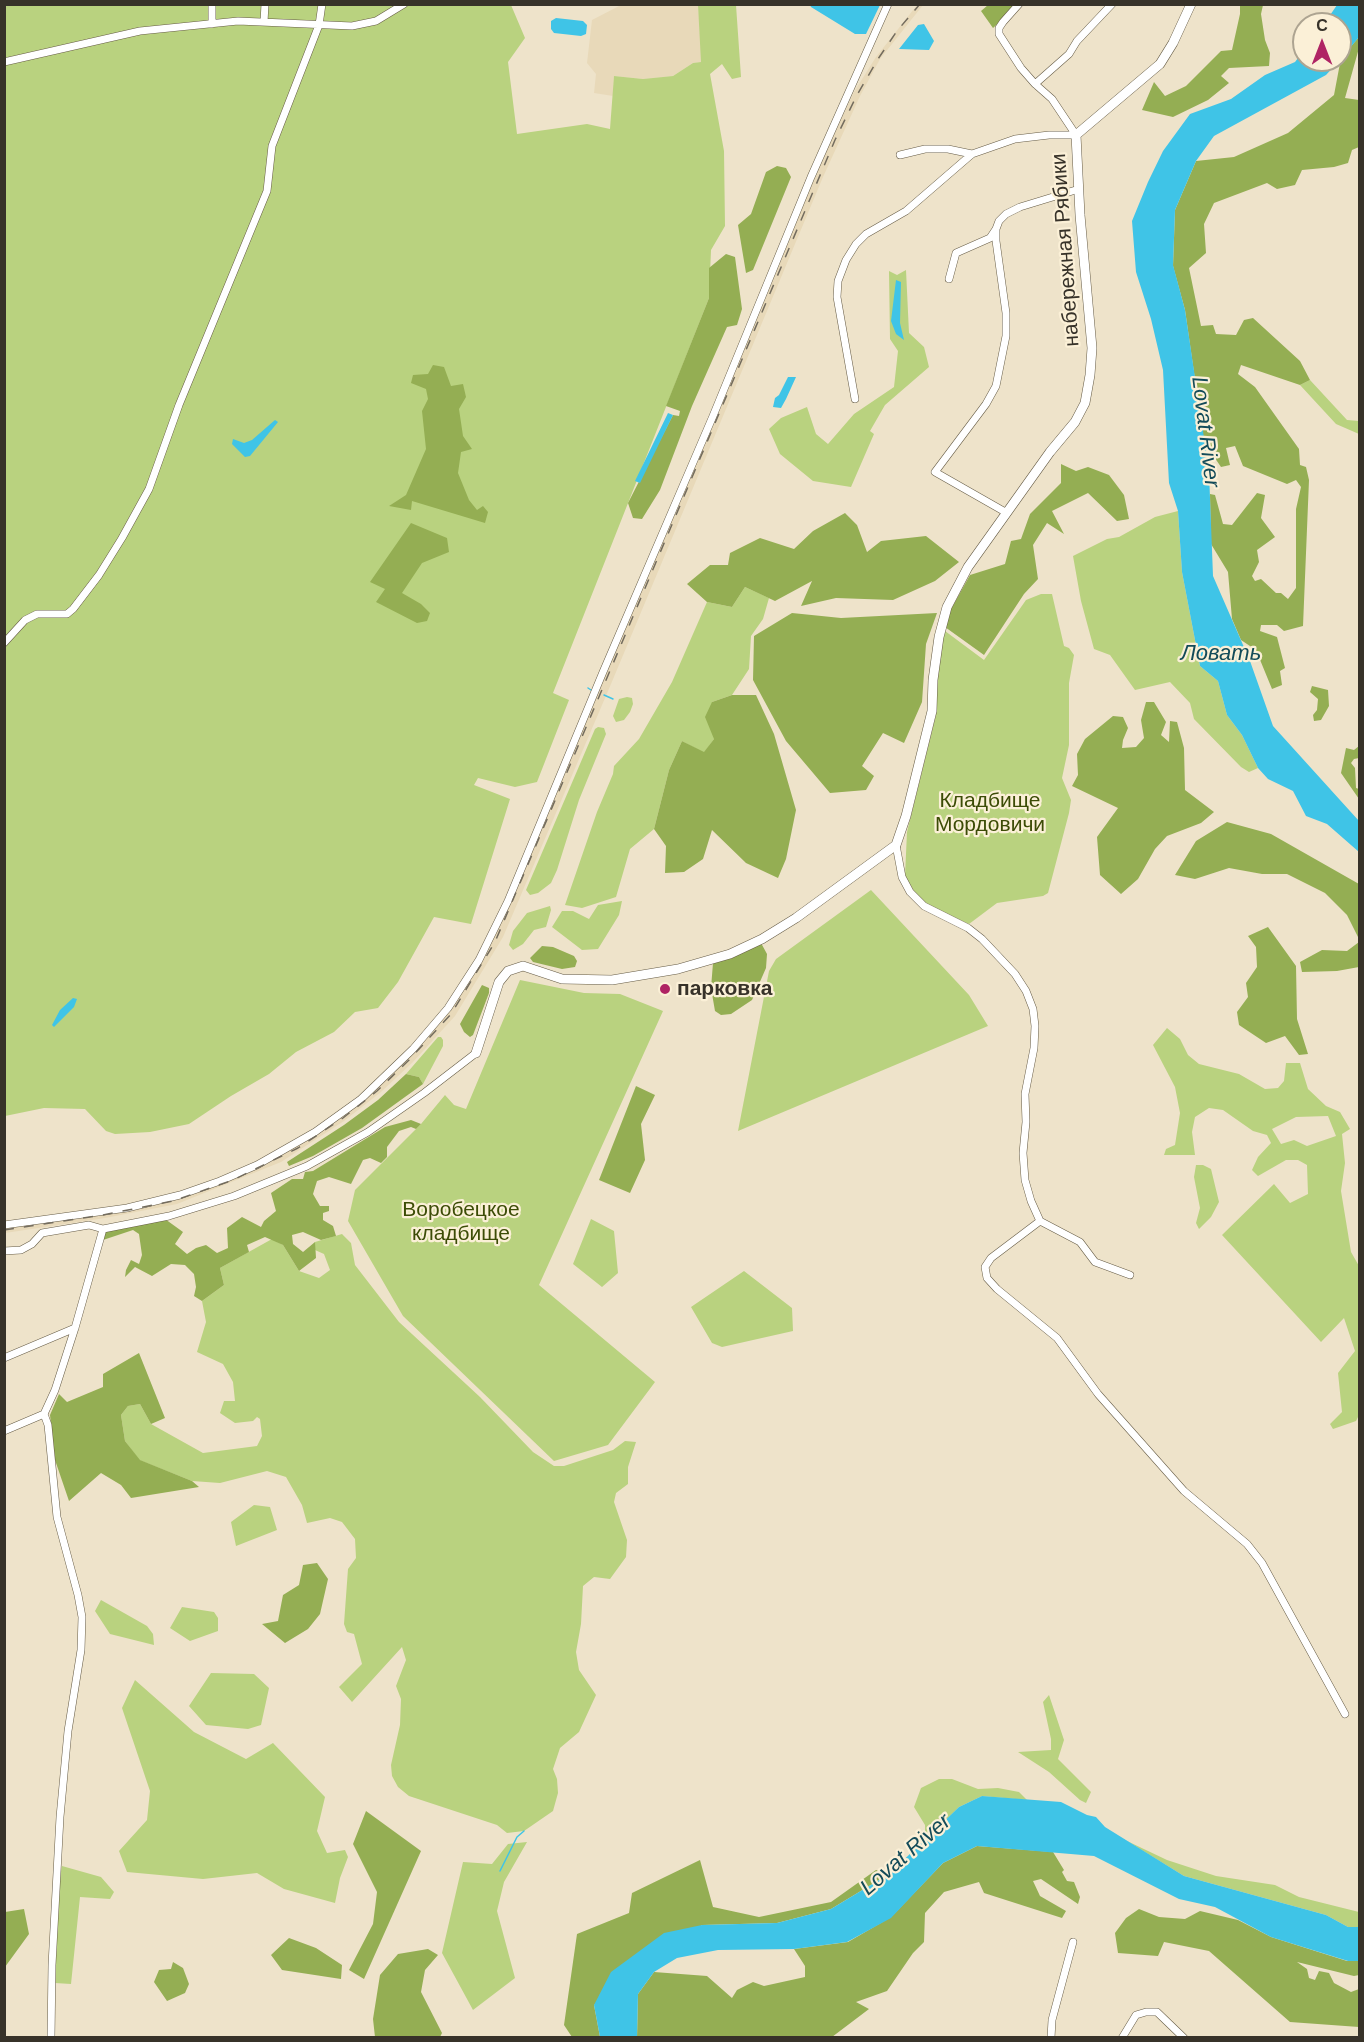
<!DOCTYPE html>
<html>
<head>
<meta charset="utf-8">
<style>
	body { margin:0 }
	#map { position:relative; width:1364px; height:2042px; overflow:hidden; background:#eee3ca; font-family:Helvetica,sans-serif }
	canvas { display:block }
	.frame { position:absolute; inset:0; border:6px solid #373229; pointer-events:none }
	.north { position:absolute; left:1292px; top:12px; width:60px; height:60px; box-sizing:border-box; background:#fbf0d7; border:2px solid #ada491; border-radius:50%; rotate:0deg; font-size:16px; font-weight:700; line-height:24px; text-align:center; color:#373229 }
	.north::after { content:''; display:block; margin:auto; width:21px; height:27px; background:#af2464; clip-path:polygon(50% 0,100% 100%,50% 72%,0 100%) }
</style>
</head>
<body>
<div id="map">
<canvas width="1364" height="2042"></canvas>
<div class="frame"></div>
<div class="north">С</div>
</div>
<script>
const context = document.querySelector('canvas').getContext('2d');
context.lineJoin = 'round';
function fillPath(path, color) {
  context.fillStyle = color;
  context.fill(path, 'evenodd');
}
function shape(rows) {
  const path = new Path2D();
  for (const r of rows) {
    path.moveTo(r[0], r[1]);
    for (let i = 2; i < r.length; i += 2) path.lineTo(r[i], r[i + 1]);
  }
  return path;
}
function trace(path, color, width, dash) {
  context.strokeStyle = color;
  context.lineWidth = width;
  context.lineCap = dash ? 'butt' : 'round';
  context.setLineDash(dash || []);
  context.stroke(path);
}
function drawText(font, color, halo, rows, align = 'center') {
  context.font = font + ' Helvetica,sans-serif';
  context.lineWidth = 4.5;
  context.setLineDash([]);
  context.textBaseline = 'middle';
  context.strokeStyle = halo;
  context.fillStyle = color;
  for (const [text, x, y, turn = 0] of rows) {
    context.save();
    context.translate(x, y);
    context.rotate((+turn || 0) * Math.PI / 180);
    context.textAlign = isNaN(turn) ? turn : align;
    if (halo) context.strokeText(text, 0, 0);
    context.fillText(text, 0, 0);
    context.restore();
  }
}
const built = shape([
	[621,5,698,5,702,62,693,63,673,76,643,79,614,76,613,96,594,93,596,74,587,63,592,20],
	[917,5,923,5,880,59,860,96,823,177,611,684,503,937,455,1016,413,1062,381,1092,344,1121,281,1162,177,1204,105,1218,5,1233,4,1226,102,1213,220,1183,335,1121,448,1012,492,941,763,305,820,165,854,92,876,57]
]);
const green = shape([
	[5,5,511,5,525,38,508,62,517,134,587,124,610,129,614,76,643,79,673,76,693,63,701,62,698,5,736,5,741,77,732,79,722,64,710,74,724,151,725,226,711,250,709,298,553,693,569,700,537,782,515,787,478,778,474,785,510,799,471,924,434,917,398,982,378,1008,355,1012,334,1032,296,1052,269,1074,231,1096,189,1124,150,1132,115,1134,106,1131,85,1109,44,1108,5,1116],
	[906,270,909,333,924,347,929,367,885,405,870,431,874,434,851,487,813,481,780,454,769,429,781,418,807,407,816,434,828,444,854,414,894,387,898,351,890,339,889,271,897,275],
	[1310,380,1347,420,1359,421,1359,434,1336,424,1300,385],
	[1178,511,1182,572,1200,666,1218,681,1227,715,1242,735,1258,768,1249,772,1241,767,1194,719,1190,703,1170,682,1135,690,1110,655,1094,649,1081,601,1073,556,1107,539,1119,537,1155,517],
	[745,587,769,598,763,619,751,636,749,669,732,695,712,702,714,739,704,753,682,741,669,770,654,829,630,849,616,897,582,908,565,905,597,812,613,774,614,766,639,739,672,682,707,602,732,607],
	[1041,594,1052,594,1064,646,1069,648,1074,655,1069,683,1069,745,1062,778,1071,800,1069,813,1048,893,1043,896,997,903,969,924,927,905,914,891,905,876,907,832,936,715,935,689,941,639,945,631,984,660,1026,600],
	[627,697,632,698,633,704,630,712,624,720,616,722,613,716,619,699],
	[598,727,604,728,606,734,579,800,557,870,551,883,538,893,530,895,526,890,595,729],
	[871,890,969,995,988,1026,738,1131,769,971,776,959],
	[622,901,619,915,598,949,582,950,552,927,562,911,573,911,589,919,598,905],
	[550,906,551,910,546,927,534,930,523,944,513,950,509,945,513,931,527,913],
	[520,980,584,993,620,994,663,1011,539,1285,655,1382,608,1445,554,1461,403,1316,348,1221,355,1190,421,1124,445,1095,454,1105,466,1109],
	[1167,1028,1180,1039,1188,1055,1199,1064,1239,1074,1265,1089,1278,1088,1284,1081,1286,1063,1300,1063,1308,1089,1326,1106,1340,1112,1350,1129,1342,1134,1345,1163,1341,1191,1351,1252,1359,1266,1360,1413,1356,1421,1333,1429,1330,1424,1342,1412,1338,1373,1355,1351,1344,1318,1321,1342,1222,1235,1274,1184,1290,1203,1308,1194,1307,1165,1298,1160,1286,1160,1258,1176,1252,1170,1258,1157,1271,1143,1267,1135,1253,1131,1223,1110,1209,1108,1195,1117,1192,1132,1195,1155,1164,1155,1166,1149,1175,1145,1180,1113,1175,1087,1153,1045],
	[1328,1116,1336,1136,1307,1146,1294,1140,1281,1144,1272,1129,1296,1117],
	[438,1037,441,1037,443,1040,443,1046,423,1084,419,1077,406,1074],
	[1196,1165,1203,1165,1211,1169,1219,1202,1211,1217,1199,1229,1196,1223,1200,1208,1194,1177],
	[591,1219,614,1231,618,1273,602,1287,573,1264],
	[342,1234,351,1243,355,1265,399,1322,480,1397,533,1452,554,1466,564,1466,613,1450,625,1441,636,1442,628,1467,628,1484,616,1493,614,1502,627,1540,626,1557,610,1579,594,1577,583,1586,581,1624,576,1652,579,1670,596,1695,579,1732,560,1748,553,1769,557,1779,558,1793,553,1811,524,1831,507,1833,497,1825,409,1796,398,1787,392,1776,391,1765,400,1725,401,1699,396,1686,406,1660,402,1647,352,1702,339,1687,362,1664,354,1634,347,1632,344,1624,348,1569,356,1558,355,1539,342,1522,330,1518,307,1523,302,1505,286,1477,267,1471,220,1483,192,1481,139,1460,125,1441,121,1415,128,1406,140,1404,151,1424,203,1453,257,1446,262,1436,260,1419,257,1417,253,1421,235,1423,220,1413,224,1401,235,1401,233,1382,223,1364,197,1352,206,1322,202,1301,224,1285,220,1268,272,1239,283,1245,299,1271,319,1278,330,1270,324,1254,315,1250,315,1242],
	[744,1271,792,1308,793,1331,722,1347,712,1343,691,1307],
	[254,1505,270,1507,277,1530,236,1546,231,1522],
	[101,1600,147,1626,153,1634,154,1645,110,1634,95,1611],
	[182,1607,214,1612,218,1618,218,1631,190,1641,170,1628],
	[211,1673,254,1674,269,1688,261,1725,248,1729,206,1725,189,1706],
	[135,1680,194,1732,246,1759,273,1743,325,1797,317,1831,327,1853,345,1850,348,1857,340,1878,335,1903,284,1889,257,1873,203,1879,127,1872,119,1851,147,1820,150,1791,122,1708],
	[1049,1695,1064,1740,1058,1759,1091,1792,1086,1803,1080,1800,1049,1772,1018,1752,1051,1750,1051,1739,1043,1702],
	[939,1779,952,1779,978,1789,998,1788,1019,1792,1027,1800,982,1796,959,1807,925,1840,925,1825,914,1807,921,1788],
	[1127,1841,1167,1860,1216,1876,1275,1885,1299,1897,1359,1912,1359,1927,1348,1927,1326,1915,1184,1876],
	[527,1842,504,1882,497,1911,515,1978,473,2010,442,1953,463,1862,492,1864,508,1844],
	[62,1866,101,1877,114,1892,110,1899,80,1897,71,1984,55,1983,59,1883]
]);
const forest = shape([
	[988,5,1018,5,993,28,981,11],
	[1240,5,1263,5,1261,14,1265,40,1270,53,1269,66,1229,68,1221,76,1229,83,1208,100,1173,117,1142,110,1154,82,1165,96,1186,86,1221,51,1232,50,1240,14],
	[1359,37,1359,48,1345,98,1359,100,1359,147,1352,150,1348,163,1334,167,1302,170,1295,185,1277,189,1267,183,1214,203,1204,224,1206,253,1189,268,1201,326,1213,325,1216,334,1236,335,1244,320,1253,318,1300,361,1310,380,1300,385,1241,365,1238,374,1255,387,1299,449,1300,465,1306,467,1309,480,1303,626,1284,631,1277,625,1261,625,1260,631,1277,637,1285,668,1280,671,1282,685,1272,689,1256,650,1241,640,1232,619,1228,572,1211,544,1210,494,1215,495,1223,524,1232,525,1257,493,1265,495,1261,518,1275,537,1257,550,1259,562,1252,576,1255,581,1261,579,1276,593,1281,593,1288,599,1296,588,1296,509,1301,487,1296,480,1287,484,1243,466,1235,446,1226,448,1230,465,1221,467,1204,442,1185,310,1173,266,1175,210,1196,161,1234,157,1288,133,1334,95,1341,58],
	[777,166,786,168,791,177,753,270,746,273,738,225,751,214,766,172],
	[726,254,735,257,742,309,737,325,727,327,692,406,660,490,642,519,633,518,628,503,673,415,679,416,680,411,666,406,709,298,709,268],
	[433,365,444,367,451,386,463,384,466,397,459,409,463,436,472,449,461,452,458,473,469,500,477,510,483,506,488,512,485,523,412,501,411,510,389,506,406,495,426,449,422,411,428,399,426,389,411,383,413,375,428,374],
	[1061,464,1076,471,1088,467,1109,475,1124,495,1129,519,1117,521,1088,493,1052,511,1064,534,1047,523,1033,545,1038,579,1024,594,984,655,945,627,950,611,970,575,1005,564,1011,541,1021,539,1030,514,1061,483],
	[845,513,857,525,867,552,881,541,926,536,959,562,935,581,893,600,836,598,801,606,812,581,775,601,745,587,732,607,707,602,687,584,710,565,728,565,730,553,760,538,794,549,813,531],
	[411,523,447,538,449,552,422,563,402,593,421,604,430,613,427,621,417,623,376,602,385,589,370,582],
	[792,613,841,618,937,613,926,644,922,702,904,743,883,733,862,766,874,776,866,790,830,793,786,741,753,680,754,636],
	[1312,686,1328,690,1329,706,1321,720,1314,721,1313,715,1317,710,1318,699,1310,692],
	[732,695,756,695,774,734,796,810,786,859,778,878,746,863,712,830,703,859,684,872,665,873,666,846,654,829,669,770,682,741,704,752,714,739,705,717,712,702],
	[1146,702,1154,702,1166,722,1161,735,1169,742,1170,721,1177,722,1184,748,1185,790,1214,812,1201,823,1167,836,1155,849,1138,879,1121,894,1100,875,1097,837,1118,808,1072,786,1078,775,1077,754,1085,739,1113,716,1123,717,1128,728,1123,740,1122,748,1136,747,1144,738,1141,720],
	[1359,746,1359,758,1354,759,1351,763,1355,768,1356,788,1359,789,1359,799,1341,773,1346,748,1354,750],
	[1227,822,1271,834,1359,884,1359,939,1347,915,1325,893,1287,874,1262,874,1229,868,1195,879,1175,875,1196,841],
	[1268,927,1296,966,1297,1019,1308,1054,1299,1055,1285,1036,1266,1043,1239,1025,1237,1012,1248,997,1246,983,1257,967,1256,947,1248,936],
	[1359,942,1359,967,1337,971,1302,972,1300,962,1322,950,1347,951],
	[761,943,767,954,766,968,752,1000,731,1014,721,1015,715,1011,711,988,713,963],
	[542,946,553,947,574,956,577,961,575,967,562,969,533,962,530,958],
	[482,985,489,988,489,993,473,1035,470,1037,464,1032,460,1024],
	[406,1074,419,1077,423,1084,362,1128,313,1156,289,1166,287,1162,344,1125,378,1100],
	[636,1086,655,1095,641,1124,645,1160,630,1193,599,1180],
	[411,1120,421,1124,416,1129,411,1127,399,1131,387,1147,387,1157,381,1163,370,1158,363,1160,351,1184,329,1177,317,1181,313,1194,320,1206,329,1206,329,1211,323,1213,323,1220,333,1226,336,1236,321,1240,303,1232,292,1235,293,1244,303,1252,315,1242,316,1258,299,1271,283,1245,265,1237,247,1245,249,1252,220,1268,224,1285,202,1301,194,1296,196,1287,194,1274,185,1265,171,1264,152,1276,135,1267,125,1277,126,1270,131,1260,139,1264,142,1255,139,1234,133,1230,103,1240,105,1232,165,1219,183,1232,175,1244,187,1254,196,1248,206,1245,217,1253,228,1248,227,1228,242,1217,261,1227,264,1221,276,1211,271,1193,292,1179,303,1179,305,1172,313,1171,385,1127],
	[139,1353,165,1418,151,1424,140,1404,128,1406,121,1415,125,1441,140,1460,192,1481,199,1487,131,1498,121,1485,101,1473,69,1501,55,1460,50,1415,59,1394,67,1402,103,1387,103,1374],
	[317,1563,328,1579,320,1614,308,1629,285,1643,262,1624,278,1621,283,1595,299,1585,303,1565],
	[366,1811,421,1851,364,1979,349,1970,373,1924,377,1892,353,1844],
	[977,1846,1053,1852,1064,1870,1062,1872,1067,1881,1074,1882,1080,1897,1078,1904,1041,1879,1033,1881,1040,1896,1066,1911,1062,1918,984,1893,979,1882,944,1892,925,1913,924,1942,913,1953,887,1991,856,2002,869,2009,832,2037,637,2038,638,1994,654,1972,707,1976,732,1998,737,1990,753,1982,764,1986,805,1977,805,1966,794,1949,848,1942,891,1917,943,1863],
	[700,1860,713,1907,759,1917,831,1902,876,1870,889,1874,831,1909,777,1923,702,1925,594,2005,600,2037,572,2037,564,2025,577,1934,629,1913,632,1893],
	[24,1909,29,1934,5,1967,5,1912],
	[1139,1909,1159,1917,1185,1919,1200,1911,1238,1920,1271,1937,1347,1961,1359,1961,1359,1975,1354,1976,1297,1962,1307,1969,1309,1978,1315,1980,1319,1971,1329,1973,1334,1983,1351,1992,1359,1989,1359,2027,1290,2022,1209,1951,1164,1942,1158,1956,1118,1953,1115,1933,1126,1918],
	[289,1938,316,1948,342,1965,341,1979,282,1970,271,1955],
	[428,1949,438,1955,425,1970,421,1992,442,2033,440,2037,375,2037,373,2019,380,1975,398,1954],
	[173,1962,183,1968,189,1984,185,1993,167,2001,154,1982,159,1970,171,1969]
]);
const water = shape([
	[810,5,810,4,880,5,866,34,855,34,811,7],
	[1337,5,1359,5,1359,37,1340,60,1340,24,1324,24],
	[556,18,583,21,587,25,586,34,581,36,554,33,551,29,551,21],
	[924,24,934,41,929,50,899,49,918,25],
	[1304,50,1304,60,1340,60,1326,75,1214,136,1196,161,1175,210,1173,265,1185,310,1209,472,1213,576,1250,661,1273,726,1359,821,1359,852,1327,824,1306,816,1293,791,1268,779,1258,768,1242,735,1227,715,1218,681,1200,666,1182,572,1178,511,1169,483,1163,370,1151,319,1136,272,1132,221,1148,182,1163,151,1190,114,1231,99,1265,75,1295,62],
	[896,280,901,282,900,323,904,340,896,334,891,321],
	[788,377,796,377,786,399,781,408,773,407,775,398,779,395],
	[668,413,673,415,640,483,635,481],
	[275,420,278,422,250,456,245,457,232,444,233,439,244,443,252,440],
	[73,998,77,999,74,1007,54,1027,52,1025,60,1010],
	[982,1796,1061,1802,1087,1815,1096,1817,1105,1827,1184,1876,1326,1915,1348,1927,1359,1927,1359,1961,1348,1961,1271,1937,1215,1907,1179,1899,1094,1856,977,1846,943,1863,891,1918,847,1942,794,1949,718,1950,677,1958,654,1972,638,1994,637,2037,600,2037,594,2005,611,1972,664,1933,702,1925,777,1923,831,1909,889,1874,959,1807]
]);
const stream = shape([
	[588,688,591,690],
	[604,695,613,699],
	[500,1871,517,1837,524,1831]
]);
const street = shape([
	[1019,4,1003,22,999,28,999,34,1021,68,1035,84,1052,99,1076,135],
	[264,22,265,4],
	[212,24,212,4],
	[4,62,140,31,238,21,352,26,376,21,404,4],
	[1035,84,1069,54,1077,41,1112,4],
	[900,155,925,149,948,149,972,154],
	[949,279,956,253,990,238,996,229],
	[855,399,837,297,838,281,846,260,856,244,866,234,906,211,972,154,1015,139,1049,135,1076,135],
	[1007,513,935,472,986,404,996,386,1006,336,1006,313,996,241,996,229,999,221,1006,214,1020,207,1079,189],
	[4,643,25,620,37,614,67,614,73,609,99,575,122,538,149,489,179,405,267,191,272,146,319,25,322,4],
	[896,845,902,877,910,892,924,906,968,928,982,939,1015,974,1026,991,1033,1009,1035,1026,1034,1048,1025,1094,1026,1122,1023,1153,1025,1180,1031,1201,1040,1221],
	[1040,1221,991,1258,985,1267,987,1278,997,1289,1057,1338,1098,1394,1184,1491,1247,1544,1262,1563,1345,1714],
	[1040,1221,1080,1242,1095,1262,1130,1275],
	[4,1225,127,1208,180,1195,220,1181,257,1165,315,1132,361,1099,413,1049,448,1008,479,960,508,901,603,672,713,416,811,177,888,4],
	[4,1251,21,1250,32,1244,42,1233,89,1225,103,1229],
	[4,1358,75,1328],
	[44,1414,48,1425,57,1517,78,1595,82,1617,81,1650,68,1731,60,1817,52,1965,51,2038],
	[4,1431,44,1414,55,1390,75,1328,103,1229,169,1216,234,1196,307,1166,368,1132,424,1093,476,1053],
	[1051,2038,1052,2020,1073,1942],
	[1122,2038,1136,2015,1146,2012,1157,2012,1184,2038]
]);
const secondary = shape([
	[476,1053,499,982,508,971,523,966,562,979,612,980,678,969,730,954,762,939,796,918,896,845,906,816,932,711,933,680,939,637,947,607,968,567,1050,452,1075,422,1085,403,1090,375,1092,348,1080,215,1076,135,1160,64,1173,43,1191,4]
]);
const rail = shape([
	[4,1230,103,1215,173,1201,233,1180,298,1148,343,1118,377,1091,409,1060,451,1014,495,942,835,140,857,95,878,59,897,31,920,4]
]);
const markers = [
	[665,989,6,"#af2464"]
];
const streetNames = [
	["набережная Рябики",1066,250,-94]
];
const parkNames = [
	["Кладбище",990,801],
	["Мордовичи",990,825],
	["Воробецкое",461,1210],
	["кладбище",461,1234]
];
const poiNames = [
	["парковка",677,989]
];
const waterNames = [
	["Lovat River",1205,432,83],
	["Ловать",1221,654],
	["Lovat River",906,1855,-41]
];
fillPath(built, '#e8d9b9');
fillPath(green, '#b9d27f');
fillPath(forest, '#94ae53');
fillPath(water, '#3fc4e7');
trace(stream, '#3fc4e7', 1.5);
trace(street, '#665c46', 8);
trace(secondary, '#665c46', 10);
trace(street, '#fff', 7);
trace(secondary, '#fff', 9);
trace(rail, '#736c5e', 1.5, [10, 10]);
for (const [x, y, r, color] of markers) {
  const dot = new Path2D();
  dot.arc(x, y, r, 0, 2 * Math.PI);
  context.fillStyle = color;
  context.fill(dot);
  trace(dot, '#fbf0d7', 2);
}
drawText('21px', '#373229', '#fbf0d7', streetNames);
drawText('21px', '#3c4c06', '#fbf0d7', parkNames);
drawText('bold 21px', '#373229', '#fbf0d7', poiNames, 'left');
drawText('italic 22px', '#134b59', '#fbf0d7', waterNames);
</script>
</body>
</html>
